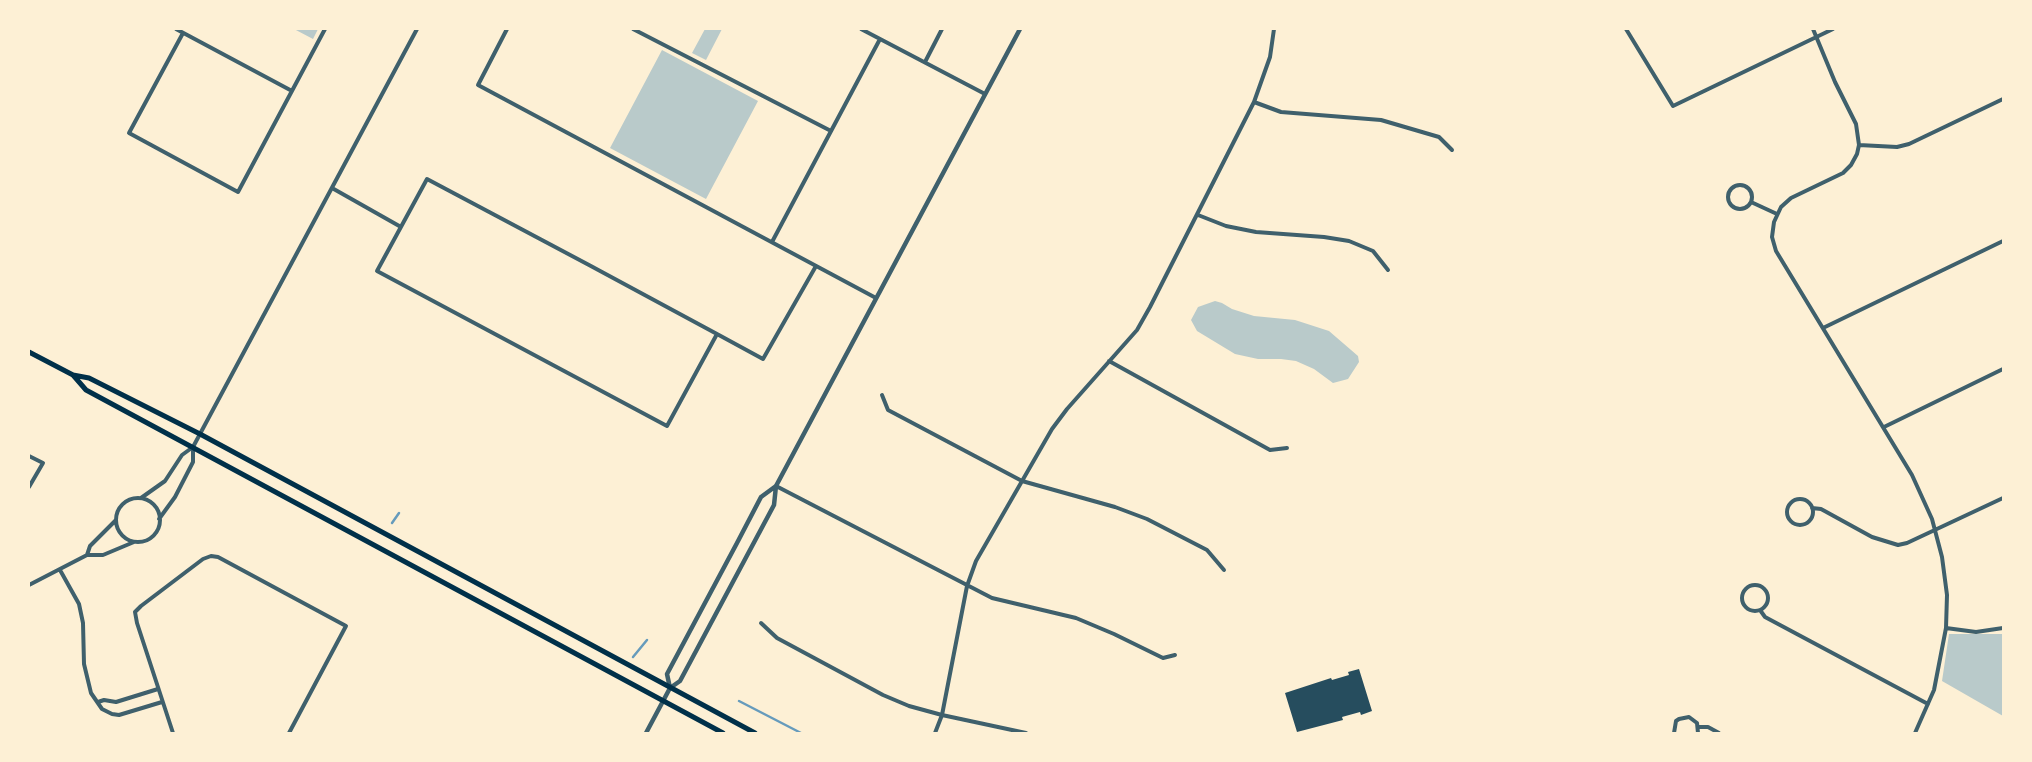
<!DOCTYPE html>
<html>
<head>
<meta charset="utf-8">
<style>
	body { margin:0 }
	#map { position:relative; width:2032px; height:762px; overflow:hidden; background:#fdf0d5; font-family:"IBM Plex Sans",sans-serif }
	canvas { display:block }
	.frame { position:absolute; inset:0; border:30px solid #fdf0d5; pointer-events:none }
</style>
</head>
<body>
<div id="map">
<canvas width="2032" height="762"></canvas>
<div class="frame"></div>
</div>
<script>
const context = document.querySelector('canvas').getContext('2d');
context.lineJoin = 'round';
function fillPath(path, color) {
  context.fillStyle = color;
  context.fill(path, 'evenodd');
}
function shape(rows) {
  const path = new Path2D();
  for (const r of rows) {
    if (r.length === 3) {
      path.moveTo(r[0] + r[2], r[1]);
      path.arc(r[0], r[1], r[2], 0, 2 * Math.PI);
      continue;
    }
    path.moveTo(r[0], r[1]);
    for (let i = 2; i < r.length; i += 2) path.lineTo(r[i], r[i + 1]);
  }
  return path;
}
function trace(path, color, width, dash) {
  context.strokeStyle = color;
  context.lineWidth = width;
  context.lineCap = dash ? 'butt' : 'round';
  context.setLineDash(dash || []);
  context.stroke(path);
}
const green = shape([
	[294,29,318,29,313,39],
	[705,29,722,29,706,60,692,53],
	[662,50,758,101,706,199,610,148],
	[1215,301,1222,303,1232,309,1254,316,1295,320,1329,331,1358,356,1359,362,1348,379,1333,383,1314,369,1296,361,1281,359,1258,359,1235,354,1197,331,1191,320,1198,307],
	[1949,634,2003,634,2003,716,1942,681]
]);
const stream = shape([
	[392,523,399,513],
	[633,657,647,640],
	[739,701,801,733]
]);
const building = shape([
	[1359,669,1372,711,1361,715,1360,712,1342,717,1343,720,1297,732,1285,693,1331,678,1332,680,1349,675,1348,672]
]);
const minor = shape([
	[176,29,292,91],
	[507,29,478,85,876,298],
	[633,29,831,131],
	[861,29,985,94],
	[1626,29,1673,106,1833,29],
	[1813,29,1835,82,1856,124,1859,145,1857,154,1851,165,1843,173,1791,198,1781,207,1774,222,1772,237,1776,251,1912,475,1932,519,1942,557,1947,595,1946,628,1934,690,1915,733],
	[183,33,129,133,238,192,325,29],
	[925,62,942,29],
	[1254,102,1281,112,1381,120,1439,137,1452,150],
	[1859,145,1897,147,1909,144,2003,99],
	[1740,197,12],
	[332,188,401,227],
	[1751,202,1777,214],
	[1198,215,1226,226,1256,232,1324,237,1349,241,1373,251,1388,270],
	[772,242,880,39],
	[1823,328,2003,241],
	[717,334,667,426,377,271,427,179,589,265,717,334,763,359,816,266],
	[1109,361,1270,450,1287,448],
	[882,395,888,410,1022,481,1115,507,1147,519,1207,550,1224,570],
	[1884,427,2003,369],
	[29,456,43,463,29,487],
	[776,486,992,598,1076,618,1114,634,1163,658,1175,655],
	[141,498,165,481,182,455,193,447,417,29],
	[138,520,22],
	[1800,512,13],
	[1812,508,1821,509,1872,537,1898,545,1907,543,2003,498],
	[159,519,175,497,193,462,193,447],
	[87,555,90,546,116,520],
	[60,570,79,604,83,623,84,664,91,693,102,709,112,714,119,715,162,702],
	[29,585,87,555,103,555,134,542],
	[1755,598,13],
	[1760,610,1765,617,1928,704],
	[761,623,777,638,883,695,909,706,942,715,1026,733],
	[1946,628,1976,632,2003,628],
	[98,702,104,700,116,702,158,689],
	[1699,727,1708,727,1719,733],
	[173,733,137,623,135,612,141,606,203,559,211,556,218,557,346,626,289,733],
	[935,733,942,715,967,586,976,561,1052,429,1067,409,1137,330,1150,307,1254,102,1270,57,1274,29],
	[1674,733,1676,721,1679,719,1689,717,1697,723,1698,733]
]);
const tertiary = shape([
	[670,688,667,674,737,543,761,497,776,486,1020,29],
	[646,733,670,688,680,681,774,505,776,486]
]);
const secondary = shape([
	[29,352,73,375,89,378,200,434,755,733],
	[73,375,86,390,723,733]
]);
fillPath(green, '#b9caca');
trace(stream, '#669bbc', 2.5);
fillPath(building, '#264d5e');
trace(minor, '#3f606c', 4);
trace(tertiary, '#3f606c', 4.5);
trace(secondary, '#003049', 5);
</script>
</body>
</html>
